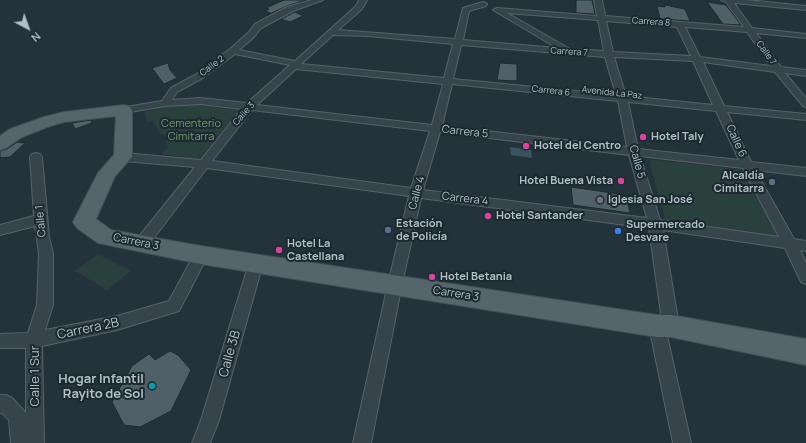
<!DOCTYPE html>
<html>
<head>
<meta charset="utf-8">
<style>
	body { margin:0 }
	#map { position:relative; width:806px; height:443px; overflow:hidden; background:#24333b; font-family:Manrope,sans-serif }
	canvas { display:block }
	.north { position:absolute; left:8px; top:8px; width:40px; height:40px; -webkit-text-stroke:3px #1d2930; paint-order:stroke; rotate:139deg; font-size:11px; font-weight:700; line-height:16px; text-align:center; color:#b3bfc7 }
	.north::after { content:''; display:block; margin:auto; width:14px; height:18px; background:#b3bfc7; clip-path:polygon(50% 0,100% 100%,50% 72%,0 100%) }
</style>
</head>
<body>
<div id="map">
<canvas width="806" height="443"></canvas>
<div class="north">N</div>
</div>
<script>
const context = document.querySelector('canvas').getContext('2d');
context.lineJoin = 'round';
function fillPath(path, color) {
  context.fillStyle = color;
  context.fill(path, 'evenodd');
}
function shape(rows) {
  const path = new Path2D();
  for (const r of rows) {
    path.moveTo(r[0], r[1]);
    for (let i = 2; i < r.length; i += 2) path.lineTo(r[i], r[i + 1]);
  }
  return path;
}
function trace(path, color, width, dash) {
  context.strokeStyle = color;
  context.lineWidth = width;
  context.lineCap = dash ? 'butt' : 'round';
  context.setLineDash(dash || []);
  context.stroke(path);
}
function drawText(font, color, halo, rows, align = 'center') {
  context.font = font + ' Manrope,sans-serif';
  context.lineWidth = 4;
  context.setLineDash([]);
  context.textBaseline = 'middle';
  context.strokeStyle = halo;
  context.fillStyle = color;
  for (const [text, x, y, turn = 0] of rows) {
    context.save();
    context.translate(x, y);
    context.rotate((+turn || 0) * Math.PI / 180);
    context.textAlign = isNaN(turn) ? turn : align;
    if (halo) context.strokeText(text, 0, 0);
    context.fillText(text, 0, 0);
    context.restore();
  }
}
const green = shape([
	[179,104,195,105,240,110,202,156,196,159,162,154,165,150,169,148,165,141,168,139,165,135,160,134,152,120,148,122,144,112,162,107],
	[649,159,746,170,777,236,666,222],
	[98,254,131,271,107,290,75,271]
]);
const water = shape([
	[510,147,531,150,532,158,511,155]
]);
const building = shape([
	[284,0,306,0,287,6,267,15,270,13,265,11,269,9,266,8,284,0],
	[576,0,592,0,595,14,576,13,576,0],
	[707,2,726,5,741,25,723,24,707,2],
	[665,5,685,9,690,21,660,19,657,6,665,7,665,5],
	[295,12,303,16,290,22,281,19,295,12],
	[168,63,170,70,177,78,164,84,152,68,168,63],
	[500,63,517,64,517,81,497,80,500,63],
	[91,120,92,123,75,129,72,123,91,120],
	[17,142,25,143,10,157,0,158,0,151,7,149,17,142],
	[571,187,626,195,630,213,573,205,571,187],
	[170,351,178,355,191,370,171,411,140,427,124,425,112,402,132,366,149,354,155,360,170,351]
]);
const minor = shape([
	[312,0,323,0,293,11,261,28,254,37,239,50,295,61,356,6,359,0,367,0,362,9,338,30,455,39,463,8,483,2,487,4,486,6,469,11,463,40,557,48,493,10,497,8,597,16,594,0,602,0,605,16,744,27,726,2,721,0,747,0,806,6,806,10,734,3,752,28,806,34,806,38,756,33,781,67,806,70,806,76,785,73,806,98,806,107,803,106,775,72,703,62,724,106,806,114,806,120,727,112,751,162,806,168,806,176,755,170,794,239,806,241,806,251,800,250,806,263,806,284,801,282,785,248,663,230,679,326,677,331,671,333,666,331,691,443,673,443,649,326,651,321,657,319,662,321,649,228,421,198,402,284,371,443,353,443,388,284,409,196,207,168,147,247,142,248,137,247,135,243,137,239,195,167,123,161,119,160,117,157,119,154,123,153,201,160,242,109,200,104,165,106,124,113,120,112,119,110,120,108,162,101,171,88,195,75,230,49,248,33,255,24,287,7,312,0],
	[507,13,598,20,604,51,570,49,507,13],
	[606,21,677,27,691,56,613,52,606,21],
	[685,27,747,32,771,66,700,57,685,27],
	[333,35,368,36,453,44,444,78,301,64,333,35],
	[461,45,605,57,616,95,453,79,461,45],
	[235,54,290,65,247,103,200,98,172,100,177,92,201,79,235,54],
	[614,57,693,61,713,105,626,96,614,57],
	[296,69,443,84,432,125,257,105,296,69],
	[452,84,618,101,627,147,442,126,452,84],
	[628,102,716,111,739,160,638,149,628,102],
	[252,110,430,131,411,188,212,161,252,110],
	[440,132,629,155,647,218,423,190,440,132],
	[640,156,743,168,779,237,660,220,640,156],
	[36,153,40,154,42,157,49,237,53,253,53,305,45,330,117,316,169,301,196,251,201,249,206,251,208,255,179,311,117,330,42,346,44,443,11,443,9,420,2,413,0,413,0,395,6,395,12,398,26,413,26,348,0,348,0,334,28,333,37,305,39,253,35,226,0,235,0,225,34,216,30,157,32,154,36,153],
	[256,257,261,259,263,263,219,420,210,443,192,443,201,420,249,263,251,259,256,257]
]);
const primary = shape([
	[124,105,130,107,132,110,132,157,115,176,96,219,111,230,201,246,657,315,671,315,806,339,806,365,671,337,657,337,201,264,98,243,77,228,73,222,98,173,114,155,116,116,64,122,50,126,22,137,6,148,0,150,0,136,10,129,44,117,64,112,124,105]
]);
const markers = [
	[643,137,4,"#d1479c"],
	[526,146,4,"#d1479c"],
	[621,181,4,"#d1479c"],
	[772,182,4,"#5c6f8a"],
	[600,200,4,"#6b7280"],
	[488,216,4,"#d1479c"],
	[388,230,4,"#5c6f8a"],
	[618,231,4,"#3f7fe0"],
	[279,250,4,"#d1479c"],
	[432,277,4,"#d1479c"],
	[152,386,4,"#0f9aa8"]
];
const farStreetnames = [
	["Carrera 8",651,22,4],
	["Carrera 7",569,52,4],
	["Calle 7",766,53,54],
	["Calle 2",212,66,-37],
	["Carrera 6",551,91,6],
	["Avenida La Paz",612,93,6],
	["Calle 3",244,114,-49]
];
const parkNames = [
	["Cementerio",191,124],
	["Cimitarra",191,137]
];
const streetNames = [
	["Carrera 5",465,132,6],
	["Calle 6",736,141,66],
	["Calle 5",637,162,75],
	["Calle 4",417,193,-75],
	["Carrera 4",465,199,7],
	["Calle 1",41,221,-95],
	["Carrera 3",136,242,11],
	["Carrera 3",456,294,9]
];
const poiNames = [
	["Hotel Taly",651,137],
	["Hotel del Centro",534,146],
	["Alcaldía",764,176,"right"],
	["Cimitarra",764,189,"right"],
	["Hotel Buena Vista",613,181,"right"],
	["Iglesia San José",608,200],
	["Hotel Santander",496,216],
	["Estación",396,224],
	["de Policía",396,237],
	["Supermercado",626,225],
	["Desvare",626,238],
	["Hotel La",287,244],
	["Castellana",287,257],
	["Hotel Betania",440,277]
];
const nearStreetnames = [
	["Carrera 2B",88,329,-12],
	["Calle 3B",230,354,-74],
	["Calle 1 Sur",35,376,-90]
];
const nearPoinames = [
	["Hogar Infantil",144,379],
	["Rayito de Sol",144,394]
];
fillPath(green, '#29403c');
fillPath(water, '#395361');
fillPath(building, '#4f6069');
trace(building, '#1f2b32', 1);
trace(minor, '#566269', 2);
trace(primary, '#445057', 2);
fillPath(minor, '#38444b');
fillPath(primary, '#56646b');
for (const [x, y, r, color] of markers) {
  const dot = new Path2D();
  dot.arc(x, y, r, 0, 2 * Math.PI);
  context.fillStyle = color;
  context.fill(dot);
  trace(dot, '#1d2930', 1.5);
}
drawText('9px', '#b3bfc7', '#1d2930', farStreetnames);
drawText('11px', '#739c73', '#1d2930', parkNames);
drawText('11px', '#b3bfc7', '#1d2930', streetNames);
drawText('bold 11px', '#b3bfc7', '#1d2930', poiNames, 'left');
drawText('13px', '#b3bfc7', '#1d2930', nearStreetnames);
drawText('bold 13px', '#b3bfc7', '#1d2930', nearPoinames, 'right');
</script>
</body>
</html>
